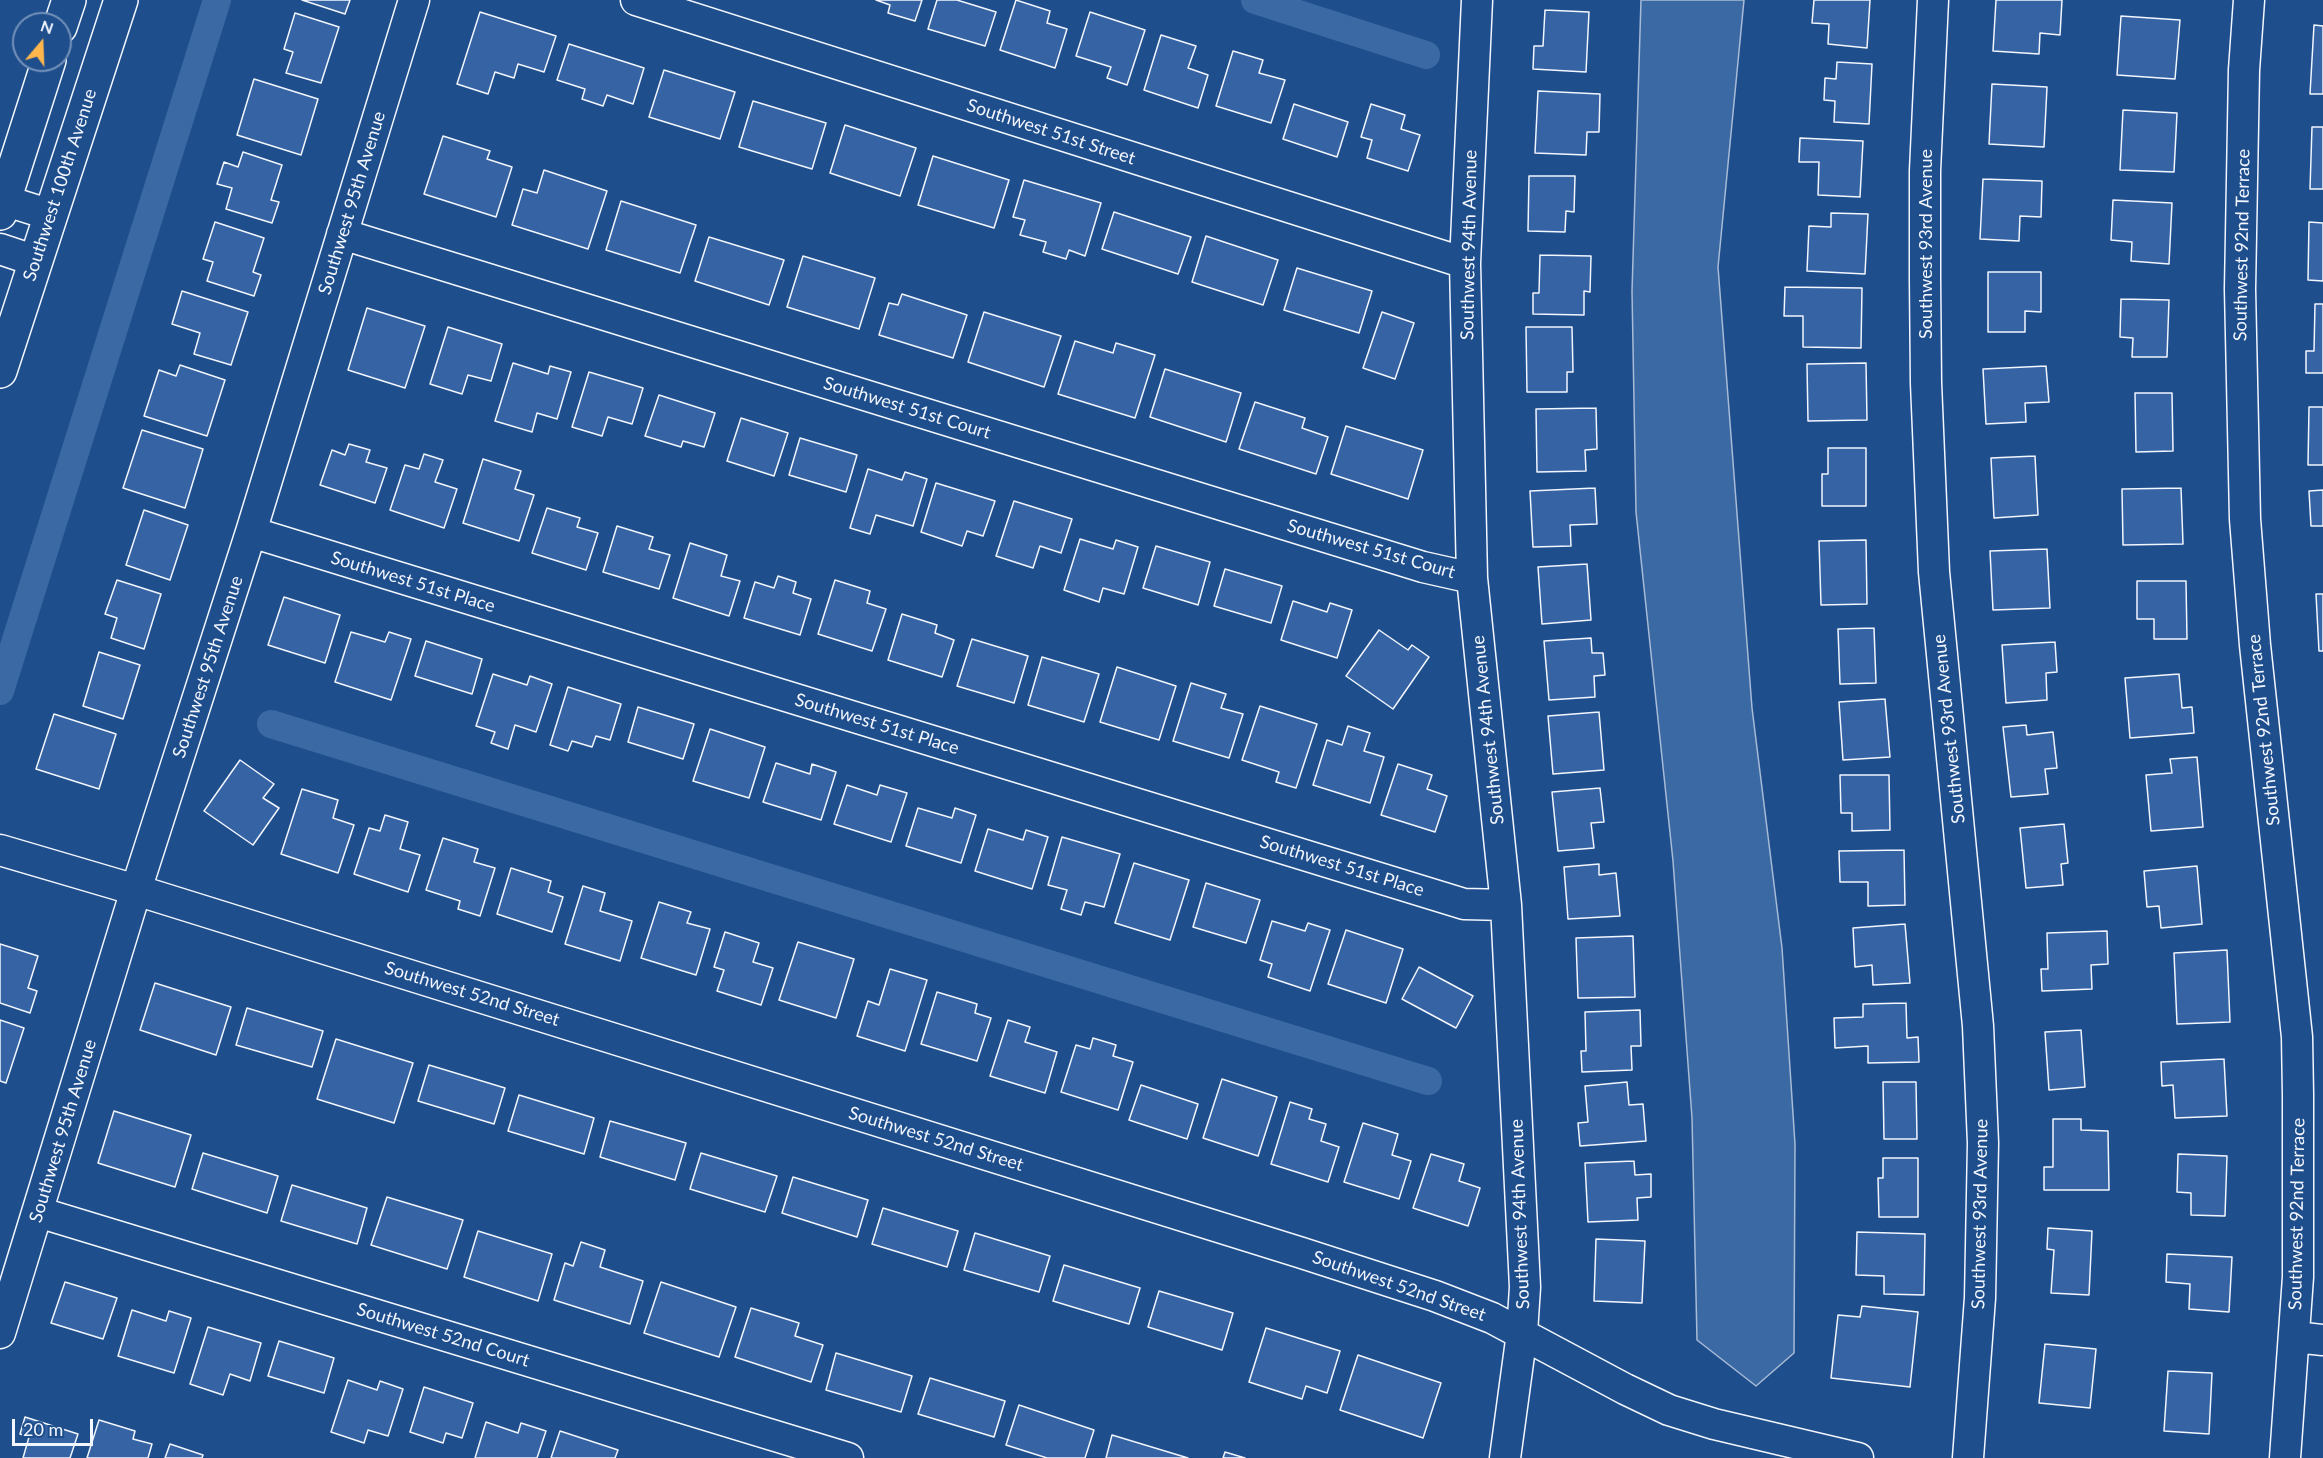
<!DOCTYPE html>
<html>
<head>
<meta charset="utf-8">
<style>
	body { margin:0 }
	#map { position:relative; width:2323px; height:1458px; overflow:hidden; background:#1f4e8c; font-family:Lato,sans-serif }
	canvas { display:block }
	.north { position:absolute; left:12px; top:12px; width:60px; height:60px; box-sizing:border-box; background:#1f4e8c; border:2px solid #7391ba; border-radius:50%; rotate:19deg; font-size:16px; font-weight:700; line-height:24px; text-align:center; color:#f2f6ff }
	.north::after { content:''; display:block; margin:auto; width:21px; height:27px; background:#ffb74d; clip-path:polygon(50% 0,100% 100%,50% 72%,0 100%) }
	.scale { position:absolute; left:12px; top:1419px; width:81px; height:27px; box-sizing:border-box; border:3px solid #f2f6ff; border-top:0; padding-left:8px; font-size:18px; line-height:21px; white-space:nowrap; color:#f2f6ff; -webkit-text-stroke:4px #1f4e8c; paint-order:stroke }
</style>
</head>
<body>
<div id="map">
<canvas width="2323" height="1458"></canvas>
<div class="north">N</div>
<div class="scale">20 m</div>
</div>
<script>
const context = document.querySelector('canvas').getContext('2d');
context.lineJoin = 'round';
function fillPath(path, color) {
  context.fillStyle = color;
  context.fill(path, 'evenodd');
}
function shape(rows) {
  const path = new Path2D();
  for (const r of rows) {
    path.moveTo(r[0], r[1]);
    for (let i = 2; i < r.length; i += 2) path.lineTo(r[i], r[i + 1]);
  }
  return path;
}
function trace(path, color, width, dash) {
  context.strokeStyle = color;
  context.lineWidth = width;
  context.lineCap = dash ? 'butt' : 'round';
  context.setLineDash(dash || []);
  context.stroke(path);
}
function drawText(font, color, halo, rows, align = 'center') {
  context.font = font + ' Lato,sans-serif';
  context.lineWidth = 4.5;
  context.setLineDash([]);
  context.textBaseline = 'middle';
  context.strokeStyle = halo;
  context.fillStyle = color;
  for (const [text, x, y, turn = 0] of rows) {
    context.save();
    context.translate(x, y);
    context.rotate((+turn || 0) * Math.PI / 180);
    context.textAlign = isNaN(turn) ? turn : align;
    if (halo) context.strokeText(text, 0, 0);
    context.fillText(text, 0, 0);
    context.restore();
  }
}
const water = shape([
	[1641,0,1744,0,1718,267,1752,708,1782,948,1795,1144,1794,1353,1756,1386,1697,1340,1692,1118,1673,861,1636,512,1632,291,1641,0]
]);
const canal = shape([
	[1255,0,1426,55],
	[0,691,217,0],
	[271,724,1428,1081]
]);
const building = shape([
	[302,0,350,0,345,14,302,0],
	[876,0,922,0,915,21,888,13,890,5,876,0],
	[937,0,957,0,996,12,985,46,928,29,937,0],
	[1016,0,1050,11,1047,23,1067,29,1055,68,1000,50,1016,0],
	[1814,0,1870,0,1867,48,1828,44,1829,24,1812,23,1814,0],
	[1996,0,2062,0,2060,35,2040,33,2039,54,1993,51,1996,0],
	[1545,10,1589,12,1586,72,1533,69,1534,46,1543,46,1545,10],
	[480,12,556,36,544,72,518,64,514,78,495,72,488,94,457,84,480,12],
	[1090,12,1145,30,1127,85,1107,78,1111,67,1076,56,1090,12],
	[295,13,339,27,321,83,286,73,293,52,284,49,295,13],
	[2121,16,2180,20,2175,79,2117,75,2121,16],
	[2314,25,2323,26,2323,94,2310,94,2314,25],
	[1161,35,1196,46,1188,68,1208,75,1198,108,1144,90,1161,35],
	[569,44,644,68,633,104,607,95,603,106,582,99,585,89,557,80,569,44],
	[1233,51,1263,60,1259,73,1285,80,1271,123,1216,106,1233,51],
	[1837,62,1872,64,1869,124,1834,122,1835,101,1824,100,1825,78,1836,79,1837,62],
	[664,70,735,92,720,139,649,117,664,70],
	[254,79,318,99,301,155,237,135,254,79],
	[1992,84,2047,87,2044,147,1989,144,1992,84],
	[1538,91,1600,94,1599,132,1587,132,1586,155,1535,153,1538,91],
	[753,101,826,123,812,169,739,147,753,101],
	[1294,104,1348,122,1337,157,1283,139,1294,104],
	[1371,104,1405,115,1401,129,1420,135,1408,171,1367,158,1372,140,1361,137,1371,104],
	[2123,110,2177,113,2174,172,2120,170,2123,110],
	[845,125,916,148,900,196,830,173,845,125],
	[2312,127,2323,127,2323,189,2310,189,2312,127],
	[443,136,490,151,487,159,512,167,496,217,424,194,443,136],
	[1800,138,1863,141,1860,197,1818,195,1819,162,1799,162,1800,138],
	[243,152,282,165,271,200,279,202,272,223,226,209,232,188,217,184,224,162,238,167,243,152],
	[933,156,1009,180,994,228,918,205,933,156],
	[544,170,607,191,588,249,512,225,523,189,537,193,544,170],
	[1529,176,1575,176,1574,212,1566,211,1565,232,1528,231,1529,176],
	[1983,179,2042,181,2041,217,2020,216,2019,241,1980,239,1983,179],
	[1024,180,1101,203,1085,256,1069,250,1066,259,1043,252,1046,242,1020,235,1025,220,1013,217,1024,180],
	[2113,200,2172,203,2169,264,2131,261,2132,242,2111,240,2113,200],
	[621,201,696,225,680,273,606,250,621,201],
	[1114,212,1191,237,1178,274,1102,249,1114,212],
	[1831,213,1868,214,1865,274,1807,271,1809,226,1831,227,1831,213],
	[215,222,264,238,253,272,261,275,254,296,207,281,213,262,203,259,215,222],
	[2309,222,2323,223,2323,281,2308,280,2309,222],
	[1206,236,1278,260,1263,305,1192,282,1206,236],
	[709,237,784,260,769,305,695,281,709,237],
	[1540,255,1591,256,1590,292,1584,291,1584,315,1533,314,1533,293,1539,293,1540,255],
	[803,256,875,278,859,329,787,307,803,256],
	[1297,268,1372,291,1359,333,1284,310,1297,268],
	[1988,272,2041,272,2041,312,2025,311,2025,332,1988,332,1988,272],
	[1785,287,1862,288,1861,348,1803,347,1803,316,1784,316,1785,287],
	[182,291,248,312,231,365,194,354,200,333,172,324,182,291],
	[902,294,967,315,953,358,879,335,889,303,898,305,902,294],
	[2121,299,2169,300,2167,357,2132,357,2133,338,2120,337,2121,299],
	[2315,304,2323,304,2323,373,2306,373,2306,351,2314,351,2315,304],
	[367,308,425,326,405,388,348,370,367,308],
	[984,312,1061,336,1044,387,968,362,984,312],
	[1382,312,1414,323,1395,379,1363,368,1382,312],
	[448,327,502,344,491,381,468,375,462,394,430,384,448,327],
	[1526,327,1572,327,1573,372,1567,372,1567,392,1527,392,1526,327],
	[1075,341,1113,353,1116,343,1155,355,1135,418,1058,394,1075,341],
	[513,363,548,374,550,366,571,372,557,419,537,413,532,432,495,421,513,363],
	[1866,363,1867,420,1808,421,1807,364,1866,363],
	[180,365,225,380,207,436,144,416,159,370,176,376,180,365],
	[2046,366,2049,402,2025,403,2026,422,1986,424,1983,369,2046,366],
	[1165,369,1241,393,1226,442,1150,417,1165,369],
	[589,372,643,388,632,424,608,417,602,436,572,427,589,372],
	[2135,393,2172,393,2173,451,2136,452,2135,393],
	[659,395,715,413,704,447,683,441,681,447,645,436,659,395],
	[1255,402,1305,418,1302,428,1328,437,1316,474,1239,449,1255,402],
	[2309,407,2323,407,2323,465,2308,465,2309,407],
	[1596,408,1597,449,1585,450,1586,471,1537,472,1536,409,1596,408],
	[741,418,788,433,774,476,727,461,741,418],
	[1346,426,1423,450,1408,499,1331,474,1346,426],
	[142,430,203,449,185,508,123,488,142,430],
	[800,438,857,455,846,492,789,475,800,438],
	[349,444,370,450,366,462,387,468,375,503,320,485,332,450,345,455,349,444],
	[1828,448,1866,448,1866,506,1822,506,1822,474,1828,474,1828,448],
	[424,454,443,460,435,482,457,489,444,528,390,510,405,465,419,469,424,454],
	[2035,456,2038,515,1994,518,1991,458,2035,456],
	[483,459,521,471,515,489,534,495,519,541,463,523,483,459],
	[868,469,902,480,905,472,927,479,913,526,876,515,870,534,850,528,868,469],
	[936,483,995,501,983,536,967,531,962,546,921,532,936,483],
	[1595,488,1597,524,1570,525,1571,546,1533,547,1530,491,1595,488],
	[2181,488,2183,544,2123,545,2122,489,2181,488],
	[2323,490,2323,526,2311,526,2309,491,2323,490],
	[1014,501,1072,519,1061,553,1040,546,1033,568,996,556,1014,501],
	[547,508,580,518,577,527,598,533,586,570,532,553,547,508],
	[144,510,188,525,170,580,126,565,144,510],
	[617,526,653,537,649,549,670,555,659,589,603,572,617,526],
	[1080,539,1113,549,1116,540,1138,547,1124,594,1103,588,1099,602,1064,590,1080,539],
	[1866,540,1867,604,1821,605,1819,541,1866,540],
	[690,543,727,555,721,576,740,581,729,616,673,598,690,543],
	[1156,546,1210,562,1198,605,1143,588,1156,546],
	[2047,549,2050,608,1993,610,1990,551,2047,549],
	[1587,564,1591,620,1542,624,1538,567,1587,564],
	[1225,569,1282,586,1271,623,1214,606,1225,569],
	[778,576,796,582,793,593,811,599,800,635,744,618,755,582,774,588,778,576],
	[117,580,161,594,144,649,111,638,117,618,105,614,117,580],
	[835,580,870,591,867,603,886,609,872,651,818,634,835,580],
	[2137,581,2186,581,2187,639,2154,639,2154,619,2137,619,2137,581],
	[2316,594,2323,594,2323,651,2319,651,2316,594],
	[284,597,340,615,325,663,268,645,284,597],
	[1293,601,1327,612,1330,603,1352,610,1337,658,1281,640,1293,601],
	[902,614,937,625,935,633,954,640,942,677,888,660,902,614],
	[1874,628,1876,683,1840,684,1838,629,1874,628],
	[1379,630,1408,650,1412,645,1429,657,1393,709,1346,676,1379,630],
	[351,632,385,642,389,632,411,639,391,700,335,682,351,632],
	[1591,638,1592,653,1603,653,1605,675,1594,676,1595,697,1549,700,1544,641,1591,638],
	[972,639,1028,656,1014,703,957,686,972,639],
	[426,641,482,659,472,694,415,676,426,641],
	[2055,642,2057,672,2046,673,2047,700,2006,703,2002,645,2055,642],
	[99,652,140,665,123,719,83,706,99,652],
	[1042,657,1099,674,1084,722,1028,705,1042,657],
	[1117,667,1176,686,1159,740,1100,722,1117,667],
	[493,674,527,685,530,676,552,684,536,732,515,725,508,749,491,743,495,732,476,726,493,674],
	[2179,674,2182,708,2192,707,2194,733,2130,738,2125,678,2179,674],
	[1191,683,1226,694,1221,708,1243,714,1229,758,1173,741,1191,683],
	[568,687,621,704,610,740,596,736,592,747,572,741,568,751,550,745,568,687],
	[1885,699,1890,757,1843,760,1839,702,1885,699],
	[1260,706,1317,724,1296,788,1276,782,1279,772,1242,760,1260,706],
	[638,707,694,724,683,759,628,742,638,707],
	[1599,712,1604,770,1553,774,1548,716,1599,712],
	[54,714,116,734,99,789,36,769,54,714],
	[2026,725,2027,735,2053,732,2057,768,2045,769,2048,794,2011,797,2003,727,2026,725],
	[1348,726,1370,733,1364,751,1384,757,1370,803,1313,785,1327,740,1342,745,1348,726],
	[710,729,765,747,749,798,693,781,710,729],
	[2197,757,2203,827,2151,831,2146,775,2172,773,2170,759,2197,757],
	[240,760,274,784,263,798,279,808,253,845,204,811,240,760],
	[776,763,810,774,812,764,836,772,821,820,763,802,776,763],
	[1398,764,1432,775,1427,789,1447,796,1435,832,1381,815,1398,764],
	[1840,775,1889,775,1890,830,1852,831,1852,813,1841,813,1840,775],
	[847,785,877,795,880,785,907,793,891,842,834,824,847,785],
	[1600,788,1604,822,1591,823,1594,848,1558,851,1552,792,1600,788],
	[302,789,338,800,333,818,354,825,338,873,281,854,302,789],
	[918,808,952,818,955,808,976,815,961,863,906,846,918,808],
	[385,815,408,822,400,849,420,855,408,892,354,874,369,828,380,831,385,815],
	[2064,824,2068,863,2061,864,2063,885,2026,888,2020,828,2064,824],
	[988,829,1023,840,1026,830,1048,837,1032,889,975,871,988,829],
	[1062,837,1120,854,1104,907,1085,902,1081,915,1061,909,1067,890,1048,885,1062,837],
	[443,838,478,849,474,862,495,868,480,916,458,909,460,901,426,890,443,838],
	[1904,850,1905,905,1868,906,1868,882,1840,882,1839,851,1904,850],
	[1134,863,1189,880,1170,940,1115,923,1134,863],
	[1599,864,1599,875,1616,873,1620,916,1568,919,1564,867,1599,864],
	[2197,866,2202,924,2161,928,2159,906,2147,907,2144,871,2197,866],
	[511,868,551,881,548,892,563,897,552,932,497,914,511,868],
	[1206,883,1260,900,1246,943,1193,927,1206,883],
	[583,886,605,893,600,911,632,921,620,961,565,944,583,886],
	[659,902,691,912,687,923,710,929,696,975,641,958,659,902],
	[1272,921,1305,931,1308,923,1330,930,1310,991,1268,977,1272,964,1260,960,1272,921],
	[1905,924,1910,983,1873,985,1872,965,1855,967,1853,928,1905,924],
	[1346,930,1403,949,1386,1003,1328,984,1346,930],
	[2107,931,2108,964,2091,965,2092,989,2042,991,2041,969,2048,969,2047,933,2107,931],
	[725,932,759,943,753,962,773,968,761,1005,717,991,724,970,714,967,725,932],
	[1633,936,1635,997,1578,998,1576,938,1633,936],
	[798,942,854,959,836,1018,779,1000,798,942],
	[0,944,38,956,28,988,37,991,30,1013,0,1003,0,944],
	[2227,950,2230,1022,2177,1024,2174,953,2227,950],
	[1419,967,1473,996,1456,1028,1402,999,1419,967],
	[890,969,927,980,905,1051,857,1036,868,1001,879,1005,890,969],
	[155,983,231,1007,216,1055,140,1030,155,983],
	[937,992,977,1004,975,1013,991,1018,977,1061,921,1044,937,992],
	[1906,1003,1907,1038,1918,1037,1919,1062,1868,1063,1868,1046,1835,1048,1834,1018,1863,1017,1863,1004,1906,1003],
	[247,1008,323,1031,312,1067,236,1045,247,1008],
	[1640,1010,1641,1046,1631,1046,1632,1070,1582,1072,1581,1051,1586,1051,1585,1012,1640,1010],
	[0,1020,24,1028,6,1083,0,1081,0,1020],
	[1008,1020,1030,1027,1025,1042,1057,1052,1045,1093,990,1076,1008,1020],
	[2081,1030,2085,1087,2049,1090,2045,1032,2081,1030],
	[1093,1038,1116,1045,1113,1056,1133,1062,1118,1110,1061,1092,1076,1045,1090,1049,1093,1038],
	[336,1039,413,1063,394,1123,317,1099,336,1039],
	[2224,1059,2227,1116,2175,1118,2173,1085,2162,1086,2161,1062,2224,1059],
	[429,1065,505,1088,494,1124,418,1101,429,1065],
	[1222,1079,1277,1097,1258,1156,1203,1138,1222,1079],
	[1627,1082,1629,1105,1643,1104,1646,1141,1580,1146,1578,1123,1588,1122,1585,1086,1627,1082],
	[1883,1082,1916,1082,1917,1139,1884,1139,1883,1082],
	[1141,1085,1198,1104,1187,1139,1129,1120,1141,1085],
	[519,1095,594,1118,584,1154,508,1131,519,1095],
	[1290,1102,1312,1109,1309,1119,1326,1124,1321,1141,1339,1147,1328,1182,1271,1164,1290,1102],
	[114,1111,191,1135,175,1187,98,1163,114,1111],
	[2053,1119,2081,1119,2081,1130,2108,1131,2109,1190,2044,1190,2044,1167,2053,1167,2053,1119],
	[610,1121,686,1143,675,1180,600,1157,610,1121],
	[1363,1123,1398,1134,1392,1155,1411,1161,1399,1199,1344,1182,1363,1123],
	[203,1153,278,1176,267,1213,192,1189,203,1153],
	[701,1153,777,1176,765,1212,690,1189,701,1153],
	[1431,1154,1464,1164,1459,1181,1480,1188,1468,1226,1413,1208,1431,1154],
	[2178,1154,2227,1156,2225,1216,2191,1215,2191,1193,2177,1192,2178,1154],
	[1883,1158,1918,1158,1918,1217,1879,1217,1878,1178,1883,1178,1883,1158],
	[1634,1161,1635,1175,1651,1174,1651,1197,1637,1198,1638,1220,1588,1222,1585,1163,1634,1161],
	[793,1177,868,1200,857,1237,782,1213,793,1177],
	[292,1185,367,1208,357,1244,281,1221,292,1185],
	[387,1197,463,1220,447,1269,371,1245,387,1197],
	[883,1208,958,1231,947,1267,872,1244,883,1208],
	[2048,1228,2092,1231,2089,1295,2051,1293,2054,1250,2047,1249,2048,1228],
	[478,1231,552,1254,538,1301,464,1277,478,1231],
	[1857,1232,1925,1234,1924,1295,1884,1294,1884,1276,1856,1275,1857,1232],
	[975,1233,1050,1256,1039,1292,964,1270,975,1233],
	[1596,1239,1645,1241,1642,1303,1594,1301,1596,1239],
	[581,1242,605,1250,600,1267,643,1281,630,1324,554,1300,565,1263,573,1266,581,1242],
	[2167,1254,2232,1257,2229,1312,2189,1309,2190,1284,2166,1282,2167,1254],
	[1064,1265,1140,1288,1129,1324,1053,1301,1064,1265],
	[65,1282,117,1298,103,1339,51,1323,65,1282],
	[661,1282,736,1307,719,1357,644,1333,661,1282],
	[1159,1291,1233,1313,1222,1350,1148,1327,1159,1291],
	[1862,1306,1918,1312,1910,1387,1831,1378,1838,1315,1860,1317,1862,1306],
	[751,1308,799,1323,795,1336,823,1345,811,1382,735,1357,751,1308],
	[132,1310,166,1321,169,1311,191,1318,174,1373,118,1356,132,1310],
	[208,1327,261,1343,250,1381,230,1374,223,1395,190,1384,208,1327],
	[1266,1328,1340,1351,1327,1393,1306,1386,1302,1399,1249,1382,1266,1328],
	[279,1341,334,1358,324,1393,268,1376,279,1341],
	[2045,1344,2096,1349,2090,1408,2039,1403,2045,1344],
	[836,1353,912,1376,901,1412,826,1390,836,1353],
	[1358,1355,1441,1383,1423,1438,1340,1410,1358,1355],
	[2168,1371,2212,1373,2209,1434,2164,1431,2168,1371],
	[930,1378,1005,1401,994,1437,918,1414,930,1378],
	[348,1380,377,1390,380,1381,403,1389,388,1436,368,1430,364,1443,331,1432,348,1380],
	[424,1387,473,1403,462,1438,446,1433,443,1443,410,1432,424,1387],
	[1019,1405,1094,1430,1085,1458,1047,1458,1006,1445,1019,1405],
	[25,1417,78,1434,70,1458,23,1458,29,1437,20,1434,25,1417],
	[99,1420,135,1431,133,1439,152,1444,148,1458,87,1458,99,1420],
	[486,1422,518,1433,521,1423,546,1431,537,1458,475,1458,486,1422],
	[560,1431,618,1450,615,1458,551,1458,560,1431],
	[1112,1435,1188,1458,1106,1458,1112,1435],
	[170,1444,203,1455,202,1458,165,1458,170,1444],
	[1225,1452,1245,1458,1223,1458,1225,1452]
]);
const minor = shape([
	[636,0,1465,263],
	[1477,0,1465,263,1472,578,1506,905,1525,1287,1522,1333,1505,1458],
	[1933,0,1925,171,1925,279,1926,383,1934,572,1978,1026,1983,1143,1980,1298,1968,1458],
	[2249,0,2244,70,2240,289,2245,519,2255,645,2297,1037,2298,1095,2298,1277,2285,1458],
	[0,199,51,215],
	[342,234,1423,567,1472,578],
	[0,249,36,261],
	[251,532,1464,904,1506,905],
	[0,850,136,890,1302,1253,1435,1296,1492,1318,1625,1389,1669,1410,1714,1424,1858,1458],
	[38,1212,848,1458],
	[0,1333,136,890,251,532,414,0],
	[2295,1337,2323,1340]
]);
const major = shape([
	[60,27,69,0],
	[0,213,49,60],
	[0,371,121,0]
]);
const streetNames = [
	["Southwest 51st Street",1051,132,18],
	["Southwest 100th Avenue",60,185,-72],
	["Southwest 95th Avenue",352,203,-73],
	["Southwest 93rd Avenue",1926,244,-90],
	["Southwest 94th Avenue",1469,245,-89],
	["Southwest 92nd Terrace",2242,245,-89],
	["Southwest 51st Court",907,408,17],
	["Southwest 51st Court",1371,549,16],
	["Southwest 51st Place",413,582,17],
	["Southwest 95th Avenue",208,667,-72],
	["Southwest 51st Place",877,724,17],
	["Southwest 93rd Avenue",1949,729,-96],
	["Southwest 94th Avenue",1488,730,-96],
	["Southwest 92nd Terrace",2264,730,-96],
	["Southwest 51st Place",1342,866,17],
	["Southwest 52nd Street",472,994,17],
	["Southwest 95th Avenue",63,1131,-73],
	["Southwest 52nd Street",936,1139,17],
	["Southwest 94th Avenue",1520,1214,-92],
	["Southwest 93rd Avenue",1980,1214,-89],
	["Southwest 92nd Terrace",2297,1214,-89],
	["Southwest 52nd Street",1399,1286,19],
	["Southwest 52nd Court",443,1335,17]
];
fillPath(water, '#3b69a3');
trace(water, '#a8bbd7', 1.5);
trace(canal, '#3b69a3', 28);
fillPath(building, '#3563a3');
trace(building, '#f2f6ff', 1.5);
trace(minor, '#f2f6ff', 33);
trace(major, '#f2f6ff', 36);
trace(minor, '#1f4e8c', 30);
trace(major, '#1f4e8c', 33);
drawText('18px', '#f2f6ff', '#1f4e8c', streetNames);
</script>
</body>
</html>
